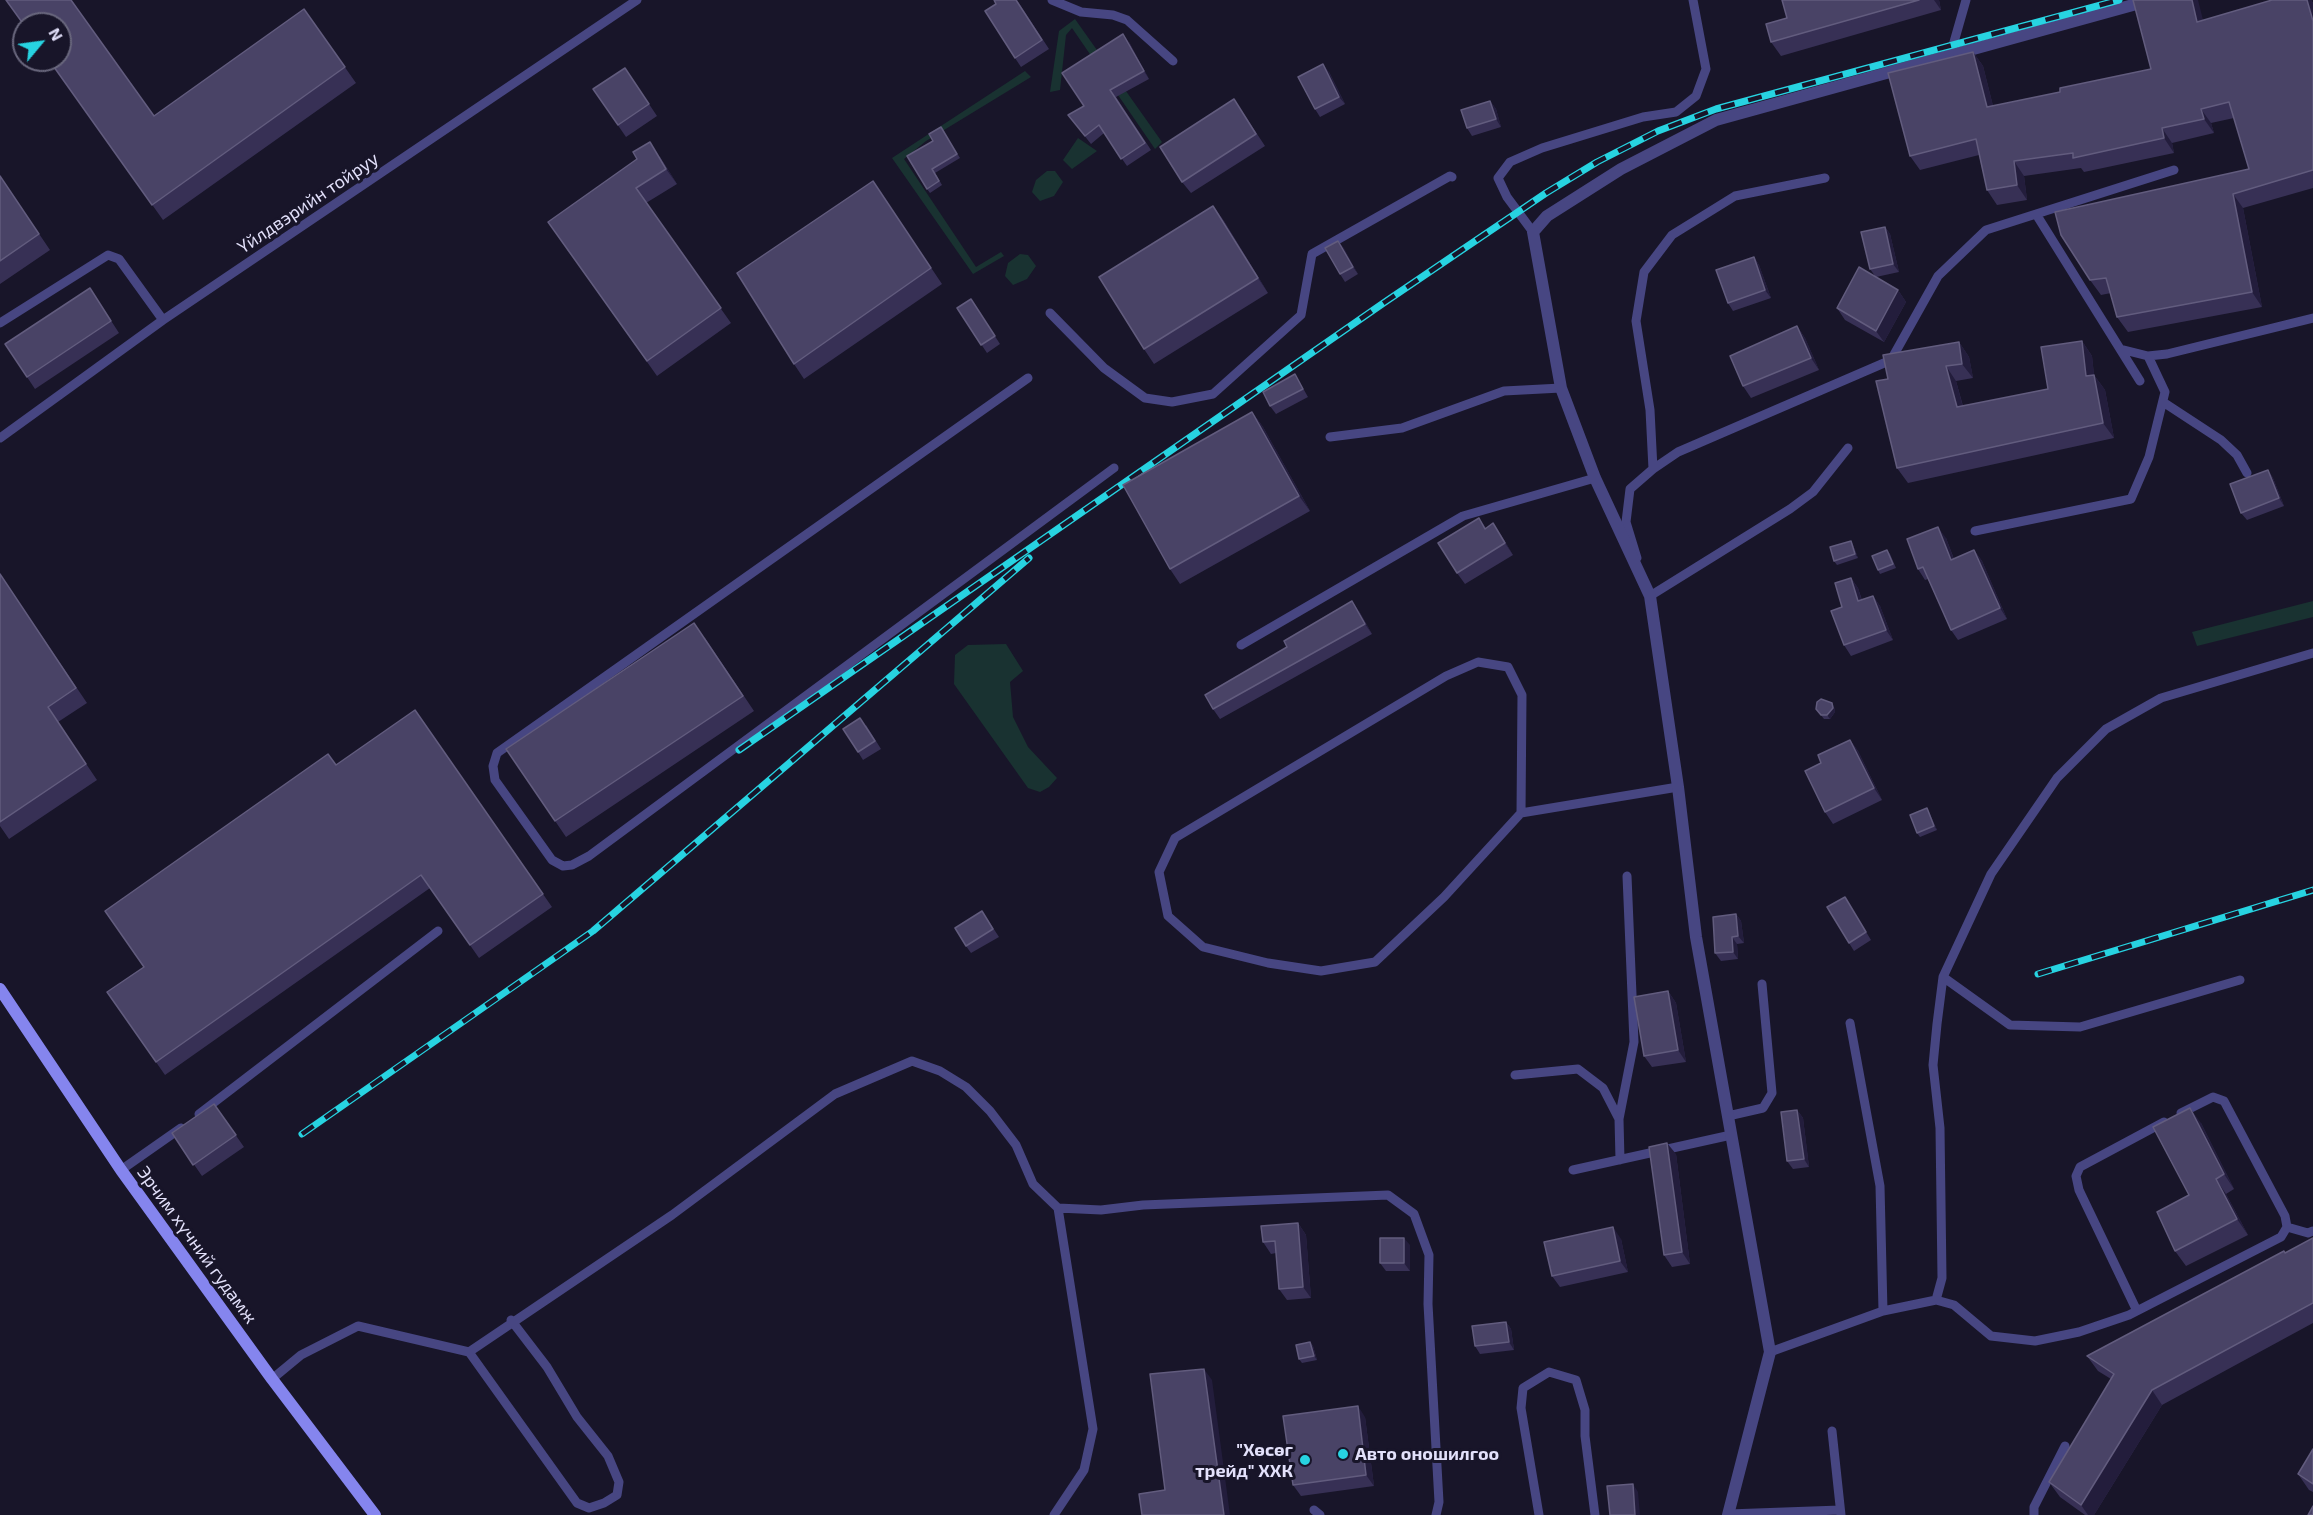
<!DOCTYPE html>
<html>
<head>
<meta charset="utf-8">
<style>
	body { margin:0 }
	#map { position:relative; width:2313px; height:1515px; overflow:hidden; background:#181529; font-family:"Exo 2",sans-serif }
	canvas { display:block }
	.north { position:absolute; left:12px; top:12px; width:60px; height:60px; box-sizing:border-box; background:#181529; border:2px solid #69677d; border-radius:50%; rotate:61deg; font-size:16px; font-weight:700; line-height:24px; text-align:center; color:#e3e1fb }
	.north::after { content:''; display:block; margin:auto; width:21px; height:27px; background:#27d3e1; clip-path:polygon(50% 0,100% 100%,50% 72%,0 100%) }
</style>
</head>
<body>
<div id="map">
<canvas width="2313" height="1515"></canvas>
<div class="north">N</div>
</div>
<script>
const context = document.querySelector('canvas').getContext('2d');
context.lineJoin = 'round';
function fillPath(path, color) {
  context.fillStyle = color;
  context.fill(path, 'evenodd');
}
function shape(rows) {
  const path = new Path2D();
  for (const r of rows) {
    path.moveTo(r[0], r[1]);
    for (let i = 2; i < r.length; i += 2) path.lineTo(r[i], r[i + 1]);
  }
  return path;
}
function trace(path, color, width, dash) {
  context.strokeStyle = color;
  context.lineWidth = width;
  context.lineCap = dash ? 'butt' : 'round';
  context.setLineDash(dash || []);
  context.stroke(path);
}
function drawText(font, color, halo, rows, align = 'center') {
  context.font = font + ' "Exo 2",sans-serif';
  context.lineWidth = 6;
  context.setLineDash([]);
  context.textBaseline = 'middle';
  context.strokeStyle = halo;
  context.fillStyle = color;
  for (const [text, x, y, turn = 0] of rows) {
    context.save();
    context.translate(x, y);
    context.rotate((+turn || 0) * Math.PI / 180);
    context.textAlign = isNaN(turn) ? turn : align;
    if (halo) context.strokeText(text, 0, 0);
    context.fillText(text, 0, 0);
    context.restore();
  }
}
const green = shape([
	[1075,19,1162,142,1155,149,1072,28,1066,35,1060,90,1050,92,1059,31],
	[1025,71,1031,77,926,141,904,159,976,267,1001,252,1004,256,973,274,892,158],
	[1078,138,1097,151,1072,169,1063,160],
	[1047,171,1055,171,1063,182,1054,196,1040,201,1032,192,1036,180],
	[1020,254,1028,255,1036,266,1027,279,1013,285,1005,276,1008,263],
	[2313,601,2313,617,2197,646,2192,632],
	[1006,644,1023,671,1010,682,1013,717,1028,747,1057,778,1049,787,1040,792,1028,788,954,684,955,655,968,645]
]);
const lane = shape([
	[1052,0,1081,12,1113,15,1127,20,1173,61],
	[1950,56,1966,0],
	[2036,214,2140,381],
	[1533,232,1507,197,1498,178,1510,162,1542,148,1643,117,1676,112,1696,96,1706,69,1693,0],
	[1050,313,1104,368,1145,398,1172,402,1213,394,1301,315,1312,254,1450,176,1452,177],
	[0,323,108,255,119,259,163,320],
	[2120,349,2148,356,2167,354,2313,318],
	[1028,378,497,753,493,766,495,780,552,860,563,866,572,865,589,856,1114,468],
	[2163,402,2221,440,2237,455,2247,473],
	[1330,437,1402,428,1504,391,1561,388],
	[0,438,163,320,637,0],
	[1653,469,1650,410,1636,321,1644,272,1672,235,1735,196,1825,178],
	[1975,531,2131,499,2149,457,2165,392,2148,356],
	[1637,558,1626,522,1630,489,1653,469,1678,452,1891,360,1938,276,1986,230,2174,170],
	[1648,591,1650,596,1790,509,1813,492,1848,448],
	[1241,645,1463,516,1595,478],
	[1521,813,1522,695,1508,667,1478,662,1446,676,1175,838,1159,872,1168,916,1203,947,1268,963,1321,971,1375,962,1444,897,1521,813,1678,787],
	[1943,977,2010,1025,2080,1027,2240,980],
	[1850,1023,1880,1186,1883,1311],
	[1515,1075,1578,1069,1603,1088,1619,1119,1620,1160],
	[199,1114,438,931],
	[1728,1116,1763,1108,1772,1093,1762,984],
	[1619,1119,1634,1042,1627,876],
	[121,1170,181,1128],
	[1573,1170,1731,1135],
	[2287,1227,2308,1233,2313,1231],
	[1936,1300,1942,1278,1940,1128,1933,1065,1937,1024,1943,977,1991,874,2057,778,2106,729,2161,698,2313,653],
	[2137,1311,2079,1190,2076,1176,2080,1167,2164,1122],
	[469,1352,577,1503,589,1508,604,1503,617,1495,619,1482,608,1456,577,1417,547,1367,511,1320],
	[1770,1352,1883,1311,1936,1300,1954,1305,1991,1336,2035,1341,2079,1332,2129,1315,2281,1237,2287,1227,2285,1216,2224,1101,2213,1097,2181,1113],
	[272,1379,301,1355,358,1326,469,1352,672,1215,835,1094,912,1061,940,1071,966,1087,990,1111,1016,1145,1033,1184,1058,1208,1101,1210,1143,1205,1388,1195,1414,1214,1429,1255,1428,1304,1439,1502,1436,1515],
	[1832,1431,1841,1515],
	[1314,1510,1320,1515],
	[1728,1514,1840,1510],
	[1054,1515,1084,1470,1093,1429,1058,1208],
	[1539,1515,1521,1408,1523,1388,1549,1372,1576,1380,1585,1410,1585,1436,1595,1515],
	[2034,1515,2034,1507,2065,1446]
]);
const street = shape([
	[1728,1515,1770,1352,1696,937,1678,787,1650,596,1595,478,1561,388,1533,232,1547,216,1621,169,1716,120,2151,0]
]);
const secondary = shape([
	[0,989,121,1170,272,1379,375,1515]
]);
const rail = shape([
	[739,750,1385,302,1546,193,1597,162,1658,131,1716,109,2119,0],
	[2038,974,2313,890],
	[302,1134,593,931,1029,558]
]);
const wall = shape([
	[994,0,1017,0,1049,49,1021,67,1015,58,996,4],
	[1782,0,1939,0,1941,10,1781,56,1771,42,1787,18],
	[2311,0,2313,3,2313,188,2243,208,2262,307,2128,332,2117,317,2111,293,2101,295,2090,280,2249,169,2234,118,2211,123,2214,133,2172,143,2174,153,2084,172,2081,168,2024,176,2027,200,1997,205,1987,190,1979,155,1920,170,1910,156,1973,52,1983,66,1993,106,2060,92,2151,69,2203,20],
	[304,9,356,83,163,220,49,60,154,116],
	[1129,42,1149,79,1116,97,1151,150,1127,166,1104,133,1091,144,1068,115,1084,106],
	[625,68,657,116,626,137,593,89],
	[1329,72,1345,104,1320,117,1315,109],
	[1234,99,1265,146,1191,193,1182,182],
	[1490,101,1496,109,1501,127,1472,136,1467,128],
	[941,127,960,158,935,173,942,185,930,193,927,189,933,141],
	[660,157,677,184,646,203,731,323,657,376,548,222],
	[0,176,50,250,0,284],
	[873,181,942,284,804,379,794,364],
	[1213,206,1224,221,1268,293,1154,364,1144,349],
	[1885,227,1890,234,1899,272,1876,277,1898,290,1906,302,1884,342,1845,320,1837,308,1875,276,1870,269],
	[1338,241,1358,274,1345,282,1340,274],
	[1754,257,1759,265,1771,298,1733,311,1728,303],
	[90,288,119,333,35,389,5,344],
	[971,299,1000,344,987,353,957,308],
	[1797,326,1805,338,1819,370,1751,398,1743,386],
	[2082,341,2092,356,2094,375,2105,390,2114,438,1908,483,1897,468,1888,379,1959,342,1969,357,1973,378,1956,381,1963,406,2048,389],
	[1295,374,1308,397,1276,414,1270,406],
	[1252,412,1263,427,1310,511,1180,584,1170,569],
	[2268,470,2273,478,2284,506,2247,520,2241,513],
	[1479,518,1486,528,1501,535,1513,555,1465,584,1457,573],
	[1946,538,1954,559,1974,550,1982,561,2007,619,1958,640,1951,630,1928,579,1925,580,1918,569],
	[1851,541,1853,545,1858,558,1837,565,1834,561],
	[1887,550,1890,554,1896,568,1880,574,1878,570],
	[0,574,87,703,58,722,97,780,9,839,0,826],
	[1851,578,1858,588,1862,600,1873,596,1880,606,1893,640,1851,656,1844,645,1842,607],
	[1359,611,1372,634,1220,719,1213,709],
	[705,638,754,711,566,837,506,749],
	[1834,707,1835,712,1830,719,1824,719,1816,709],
	[415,710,552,907,479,958,430,888,165,1075,107,992,144,967,336,765],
	[866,725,881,749,863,760,858,752],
	[1850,740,1858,751,1882,800,1833,824,1825,812,1821,763],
	[1927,808,1929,812,1937,830,1920,837,1917,833],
	[1845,897,1871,940,1854,951,1849,943],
	[982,911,999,937,971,953,966,946],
	[1736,914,1741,921,1744,943,1737,944,1738,959,1721,961,1715,953],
	[1668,991,1676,1003,1686,1062,1652,1067,1644,1056],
	[214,1104,244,1147,202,1176,172,1133],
	[1797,1110,1803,1118,1809,1167,1793,1169,1787,1161],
	[2201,1123,2234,1189,2226,1194,2248,1235,2186,1266,2175,1251,2189,1195],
	[1676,1154,1690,1264,1672,1267,1664,1255],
	[1298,1223,1306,1235,1311,1298,1287,1300,1279,1289,1276,1253,1271,1254,1263,1242],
	[2313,1238,2313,1323,2162,1405,2094,1515,2085,1515,2060,1497,2049,1482,2111,1379,2098,1371,2087,1356,2286,1253],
	[1621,1239,1628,1272,1560,1287,1552,1276],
	[1410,1245,1410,1271,1386,1271,1380,1263],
	[1506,1322,1511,1329,1514,1350,1480,1354,1475,1346],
	[1310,1342,1313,1346,1317,1360,1302,1363,1299,1359],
	[1365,1417,1374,1486,1301,1496,1293,1485],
	[2313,1449,2313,1492,2309,1490,2298,1474]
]);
const shadedWall = shape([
	[1934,0,1939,0,1941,10],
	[2192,0,2198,0,2207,36,2197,22],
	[2307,0,2311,0,2313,3,2313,21],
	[1123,34,1129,42,1149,79,1144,71],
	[1973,52,1983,66,1997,122,1987,107],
	[1323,64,1329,72,1345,104,1339,97],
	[1490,101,1496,109,1501,127,1496,119],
	[2201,109,2211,123,2214,133,2204,119],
	[2162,128,2172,143,2174,153,2164,138],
	[650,142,660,157,677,184,666,169],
	[2014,161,2024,176,2027,200,2017,185],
	[2233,194,2243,208,2262,307,2252,292],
	[1213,206,1224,221,1268,293,1258,278],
	[1885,227,1890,234,1899,272,1893,264],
	[1338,241,1344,248,1358,274,1353,267],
	[1754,257,1759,265,1771,298,1765,290],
	[1898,290,1906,302,1884,342,1876,331],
	[1797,326,1805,338,1819,370,1811,358],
	[2082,341,2092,356,2094,375,2105,390,2114,438,2103,423,2086,376],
	[1959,342,1969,357,1973,378,1962,364],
	[1946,366,1956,381,1967,422,1957,407],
	[1252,412,1263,427,1310,511,1299,496],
	[2268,470,2273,478,2284,506,2279,498],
	[1493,523,1501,535,1513,555,1505,543],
	[1938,527,1946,538,1958,571,1951,560],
	[1851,541,1853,545,1858,558,1855,554],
	[1974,550,1982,561,2007,619,2000,608],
	[1851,578,1858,588,1865,612,1858,601],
	[1873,596,1880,606,1893,640,1886,630],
	[1352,601,1359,611,1372,634,1365,624],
	[1832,703,1834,707,1835,712,1830,719,1827,715],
	[1850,740,1858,751,1882,800,1874,788],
	[1927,808,1929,812,1937,830,1934,826],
	[1736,914,1741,921,1744,943,1738,936],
	[1732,937,1737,944,1738,959,1733,952],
	[1668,991,1676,1003,1686,1062,1678,1050],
	[2190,1108,2201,1123,2234,1189,2224,1174],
	[1797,1110,1803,1118,1809,1167,1804,1159],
	[1667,1143,1676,1154,1690,1264,1682,1252],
	[2216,1179,2226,1194,2248,1235,2237,1219],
	[1298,1223,1306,1235,1311,1298,1303,1287],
	[1613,1227,1621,1239,1628,1272,1620,1261],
	[1404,1238,1410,1245,1410,1271,1404,1263],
	[1506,1322,1511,1329,1514,1350,1509,1342],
	[1310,1342,1313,1346,1317,1360,1314,1356],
	[1204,1369,1212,1380,1230,1515,1224,1515],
	[2152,1390,2162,1405,2094,1515,2088,1515,2081,1505],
	[1358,1406,1365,1417,1374,1486,1366,1475],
	[1633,1484,1638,1492,1640,1515,1635,1515]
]);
const building = shape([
	[6,0,71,0,154,116,304,9,345,67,152,205,49,60,60,60,60,24,24,25,6,0],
	[994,0,1016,0,1042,40,1015,58,985,11,996,4,994,0],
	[1782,0,1919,0,1771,42,1766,24,1787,18,1782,0],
	[2133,0,2192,0,2197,22,2272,0,2307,0,2313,21,2313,170,2233,194,2252,292,2117,317,2106,278,2090,280,2061,235,2055,212,2249,169,2229,102,2201,109,2204,119,2162,128,2164,138,2073,158,2073,153,2014,161,2017,185,1987,190,1976,139,1910,156,1888,73,1973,52,1987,107,2060,92,2060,88,2151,69,2133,0],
	[1123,34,1144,71,1110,90,1145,143,1121,159,1099,125,1085,136,1068,115,1084,106,1062,73,1123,34],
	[1323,64,1339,97,1315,109,1298,77,1323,64],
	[625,68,649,104,618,125,593,89,625,68],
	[1234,99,1256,134,1182,182,1160,147,1234,99],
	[1490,101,1496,119,1467,128,1461,110,1490,101],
	[941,127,957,154,932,169,939,181,927,189,907,156,933,141,929,134,941,127],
	[650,142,666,169,636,188,721,308,647,361,548,222,637,159,633,152,650,142],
	[0,176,39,234,0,261,0,176],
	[873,181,931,268,794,364,737,273,873,181],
	[1213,206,1258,278,1144,349,1099,277,1213,206],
	[1885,227,1893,264,1870,269,1861,232,1885,227],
	[1338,241,1353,267,1340,274,1325,248,1338,241],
	[1754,257,1765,290,1728,303,1716,270,1754,257],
	[1859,267,1898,290,1876,331,1837,308,1859,267],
	[90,288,111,321,27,377,5,344,90,288],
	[971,299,995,336,981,345,957,308,971,299],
	[1797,326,1811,358,1743,386,1730,356,1797,326],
	[2082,341,2086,376,2094,375,2103,423,1897,468,1876,381,1888,379,1883,355,1959,342,1962,364,1946,366,1957,407,2048,389,2041,347,2082,341],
	[1295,374,1303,389,1270,406,1263,392,1295,374],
	[1252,412,1299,496,1170,569,1123,485,1252,412],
	[2268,470,2279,498,2241,513,2230,484,2268,470],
	[1479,518,1485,529,1493,523,1505,543,1457,573,1438,543,1479,518],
	[1938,527,1951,560,1974,550,2000,608,1951,630,1923,567,1918,569,1907,539,1938,527],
	[1851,541,1855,554,1834,561,1830,547,1851,541],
	[1887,550,1893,564,1878,570,1872,556,1887,550],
	[0,574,76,688,48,707,86,764,0,822,0,574],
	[1851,578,1858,601,1873,596,1886,630,1844,645,1831,611,1842,607,1835,583,1851,578],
	[1352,601,1365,624,1213,709,1205,695,1287,647,1284,641,1352,601],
	[694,623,743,696,555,821,506,749,694,623],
	[1821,699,1832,703,1833,708,1827,715,1821,715,1816,709,1817,702,1821,699],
	[415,710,543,894,470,945,421,875,156,1062,107,992,144,967,105,911,328,754,336,765,415,710],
	[860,718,875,741,858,752,843,729,860,718],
	[1850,740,1874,788,1825,812,1805,771,1821,763,1818,755,1850,740],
	[1927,808,1934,826,1917,833,1910,815,1927,808],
	[1845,897,1866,932,1849,943,1827,907,1845,897],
	[982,911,993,929,966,946,955,928,982,911],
	[1736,914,1738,936,1732,937,1733,952,1715,953,1713,917,1736,914],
	[1668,991,1678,1050,1644,1056,1634,997,1668,991],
	[214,1104,236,1135,193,1165,172,1133,214,1104],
	[2190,1108,2224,1174,2216,1179,2237,1219,2175,1251,2157,1212,2189,1195,2153,1127,2190,1108],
	[1797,1110,1804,1159,1787,1161,1781,1112,1797,1110],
	[1667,1143,1682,1252,1664,1255,1649,1147,1667,1143],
	[1298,1223,1303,1287,1279,1289,1275,1241,1263,1242,1261,1226,1298,1223],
	[1613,1227,1620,1261,1552,1276,1544,1242,1613,1227],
	[1380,1238,1404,1238,1404,1263,1380,1263,1380,1238],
	[2313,1238,2313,1303,2152,1390,2081,1505,2049,1482,2114,1374,2087,1356,2284,1251,2285,1253,2313,1238],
	[1506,1322,1509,1342,1475,1346,1472,1326,1506,1322],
	[1310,1342,1314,1356,1299,1359,1296,1345,1310,1342],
	[1204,1369,1224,1515,1142,1515,1139,1494,1165,1490,1150,1374,1204,1369],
	[1358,1406,1366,1475,1293,1485,1283,1416,1358,1406],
	[2313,1449,2313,1484,2298,1474,2313,1449],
	[1633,1484,1635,1515,1610,1515,1607,1486,1633,1484],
	[2313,1506,2313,1515,2308,1515,2313,1506]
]);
const markers = [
	[1343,1454,6,"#27d3e1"],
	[1305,1460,6,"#27d3e1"]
];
const streetNames = [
	["Үйлдвэрийн тойруу",308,203,-34],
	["Эрчим хүчний гудамж",197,1245,54]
];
const poiNames = [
	["\"Хөсөг",1293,1450],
	["трейд\" ХХК",1293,1471],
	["Авто оношилгоо",1355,1454,"left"]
];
fillPath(green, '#193231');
trace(lane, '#474682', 9);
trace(street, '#474682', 12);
trace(secondary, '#8585ee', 12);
trace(rail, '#27d3e1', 7);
trace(rail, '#181529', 4.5, [14]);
fillPath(wall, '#373055');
fillPath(shadedWall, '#231d3c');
fillPath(building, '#494366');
trace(building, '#625c7e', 1.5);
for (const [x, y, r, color] of markers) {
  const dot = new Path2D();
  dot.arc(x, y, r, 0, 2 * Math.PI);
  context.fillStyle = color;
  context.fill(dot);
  trace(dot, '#181529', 2);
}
drawText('18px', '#e3e1fb', '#181529', streetNames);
drawText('bold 18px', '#e3e1fb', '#181529', poiNames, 'right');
</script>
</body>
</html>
